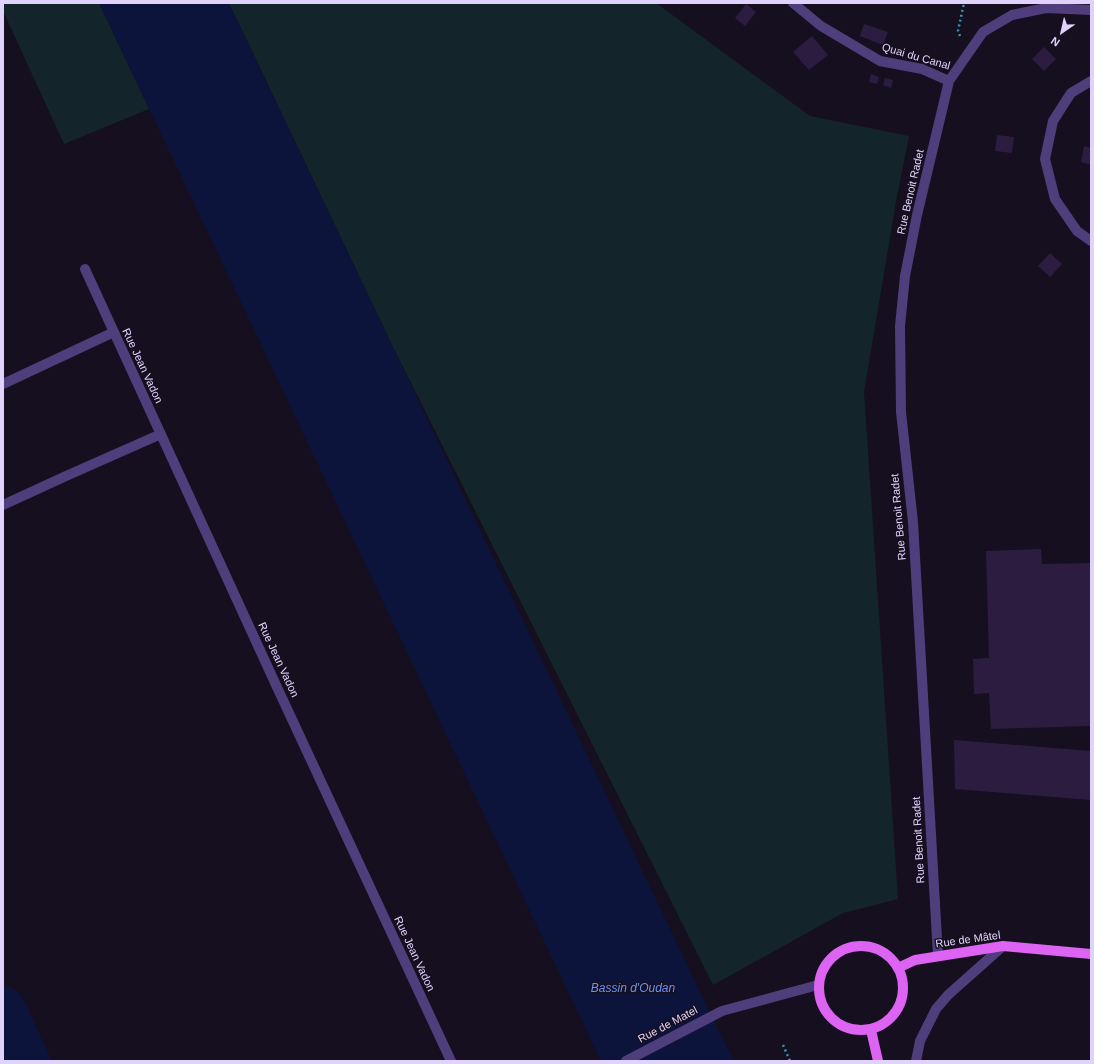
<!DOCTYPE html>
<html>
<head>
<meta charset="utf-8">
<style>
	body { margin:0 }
	#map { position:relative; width:1094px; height:1064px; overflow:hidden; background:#160f20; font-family:Arial,sans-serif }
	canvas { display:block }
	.frame { position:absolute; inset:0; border:4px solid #e0d2fb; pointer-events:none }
	.north { position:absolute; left:1042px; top:12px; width:40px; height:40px; -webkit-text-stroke:3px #160f20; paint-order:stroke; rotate:214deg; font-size:11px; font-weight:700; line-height:16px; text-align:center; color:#e0d2fb }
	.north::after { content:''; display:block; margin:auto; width:14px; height:18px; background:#e0d2fb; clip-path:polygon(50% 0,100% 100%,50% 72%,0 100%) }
</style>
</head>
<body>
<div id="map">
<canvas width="1094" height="1064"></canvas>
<div class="frame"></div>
<div class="north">N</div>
</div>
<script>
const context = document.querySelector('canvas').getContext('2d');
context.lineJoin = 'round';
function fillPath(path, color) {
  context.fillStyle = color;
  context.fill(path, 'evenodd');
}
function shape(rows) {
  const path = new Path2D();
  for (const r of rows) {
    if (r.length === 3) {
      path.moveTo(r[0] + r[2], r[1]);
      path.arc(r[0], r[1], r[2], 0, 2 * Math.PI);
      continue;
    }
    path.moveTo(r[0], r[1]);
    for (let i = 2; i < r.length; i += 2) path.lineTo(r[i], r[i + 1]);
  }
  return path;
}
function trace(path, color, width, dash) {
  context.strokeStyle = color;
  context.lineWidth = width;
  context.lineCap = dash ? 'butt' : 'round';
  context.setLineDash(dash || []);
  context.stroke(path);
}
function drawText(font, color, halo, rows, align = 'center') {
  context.font = font + ' Arial,sans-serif';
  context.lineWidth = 3;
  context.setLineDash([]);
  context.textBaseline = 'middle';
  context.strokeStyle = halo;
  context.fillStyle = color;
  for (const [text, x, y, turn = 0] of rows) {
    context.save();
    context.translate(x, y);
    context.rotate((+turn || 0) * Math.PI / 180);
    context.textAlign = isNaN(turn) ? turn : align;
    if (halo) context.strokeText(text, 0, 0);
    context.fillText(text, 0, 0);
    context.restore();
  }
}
const green = shape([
	[3,3,99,3,149,109,64,144,3,11],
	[229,3,656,3,810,116,909,136,897,196,864,392,898,899,843,913,713,985,394,349]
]);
const water = shape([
	[99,3,229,3,723,1040,735,1061,601,1061]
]);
const river = shape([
	[3,1008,28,1061]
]);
const building = shape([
	[746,4,756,12,745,26,735,18],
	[864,24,888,32,883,45,860,36],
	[812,36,828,55,809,70,793,52],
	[1044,47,1056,59,1044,71,1032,59],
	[871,74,879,77,877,84,869,82],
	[885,78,893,80,891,88,883,85],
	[997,135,1014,137,1012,153,995,151],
	[1084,146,1091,148,1091,165,1081,162],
	[1050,253,1062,264,1050,277,1038,266],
	[1041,549,1042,564,1091,563,1091,726,991,729,989,693,974,694,973,659,989,658,986,551],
	[954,740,1091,751,1091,800,955,789]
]);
const path = shape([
	[960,36,958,31,964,3],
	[783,1045,790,1061]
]);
const minor = shape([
	[793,3,821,26,880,61,922,69,949,81],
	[1091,81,1071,93,1053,121,1045,159,1055,199,1077,231,1091,241],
	[85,269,276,685,451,1061],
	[3,384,114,332],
	[3,505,66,476,161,434],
	[938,956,913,522,901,412,900,326,905,276,917,215,949,81,983,32,1012,15,1046,8,1091,10],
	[626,1061,722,1011,818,985],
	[916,1061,920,1041,936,1009,948,995,1003,946]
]);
const major = shape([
	[861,988,42],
	[898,968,915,960,1003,946,1091,954],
	[871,1030,878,1061]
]);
const streetNames = [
	["Quai du Canal",916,57,16],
	["Rue Benoit Radet",911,192,-77],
	["Rue Jean Vadon",142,366,65],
	["Rue Benoit Radet",899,517,-95],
	["Rue Jean Vadon",278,660,65],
	["Rue Benoit Radet",919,840,-93],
	["Rue de Mâtel",968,940,-8],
	["Rue Jean Vadon",414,954,65],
	["Rue de Matel",668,1025,-28]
];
const waterNames = [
	["Bassin d'Oudan",633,989]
];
fillPath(green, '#13252a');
fillPath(water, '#0d143b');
trace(river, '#0d143b', 44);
fillPath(building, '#2c1d40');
trace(path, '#3896a9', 2.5, [2, 3]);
trace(minor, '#4e3e7b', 10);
trace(major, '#dd63f2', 10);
drawText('11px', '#e0d2fb', '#160f20', streetNames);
drawText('italic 12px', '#6993f2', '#160f20', waterNames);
</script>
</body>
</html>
